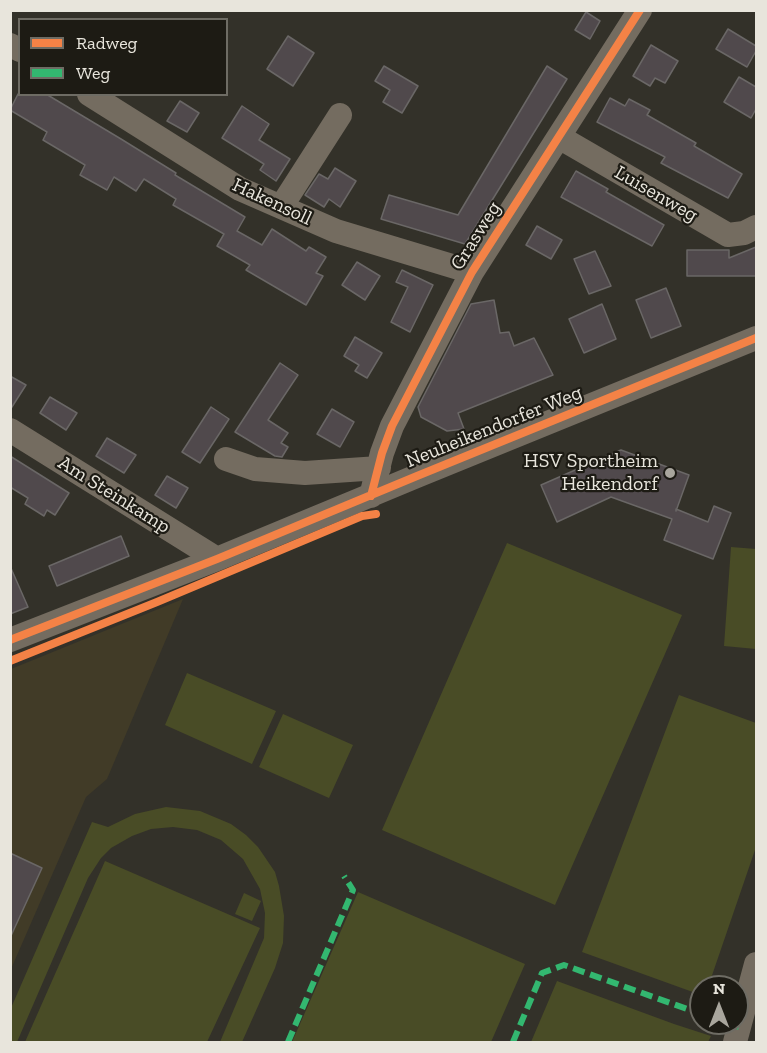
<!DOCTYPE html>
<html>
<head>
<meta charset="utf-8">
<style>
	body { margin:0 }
	#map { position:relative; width:767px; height:1053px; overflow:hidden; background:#333129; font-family:"Zilla Slab",serif }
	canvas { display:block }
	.frame { position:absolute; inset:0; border:12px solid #e8e5dc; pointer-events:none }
	.legend { position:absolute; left:18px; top:18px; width:210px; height:78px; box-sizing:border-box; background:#1d1b14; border:2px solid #6e6c64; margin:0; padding:8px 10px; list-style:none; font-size:18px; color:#e8e5dc }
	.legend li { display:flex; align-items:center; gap:12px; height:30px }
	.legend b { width:30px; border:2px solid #6e6c64 }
	.north { position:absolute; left:689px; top:975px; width:60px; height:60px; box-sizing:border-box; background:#1d1b14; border:2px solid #6e6c64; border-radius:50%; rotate:0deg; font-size:16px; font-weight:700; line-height:24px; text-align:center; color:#e8e5dc }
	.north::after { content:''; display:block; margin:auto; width:21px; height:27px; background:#a9a69d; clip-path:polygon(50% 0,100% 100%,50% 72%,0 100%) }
</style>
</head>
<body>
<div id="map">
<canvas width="767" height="1053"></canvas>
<div class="frame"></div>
<ul class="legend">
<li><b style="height:8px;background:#f48246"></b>Radweg</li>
<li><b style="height:8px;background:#33b770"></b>Weg</li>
</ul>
<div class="north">N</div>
</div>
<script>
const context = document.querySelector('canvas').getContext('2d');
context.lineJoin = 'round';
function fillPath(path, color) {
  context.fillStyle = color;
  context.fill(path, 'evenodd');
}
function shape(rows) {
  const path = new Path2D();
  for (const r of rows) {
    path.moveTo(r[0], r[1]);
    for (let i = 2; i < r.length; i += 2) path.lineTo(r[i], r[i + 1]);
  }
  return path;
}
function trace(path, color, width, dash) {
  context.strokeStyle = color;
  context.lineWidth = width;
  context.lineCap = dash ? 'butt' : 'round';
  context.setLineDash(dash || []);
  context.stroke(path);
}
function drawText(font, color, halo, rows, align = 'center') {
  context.font = font + ' "Zilla Slab",serif';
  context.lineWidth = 4.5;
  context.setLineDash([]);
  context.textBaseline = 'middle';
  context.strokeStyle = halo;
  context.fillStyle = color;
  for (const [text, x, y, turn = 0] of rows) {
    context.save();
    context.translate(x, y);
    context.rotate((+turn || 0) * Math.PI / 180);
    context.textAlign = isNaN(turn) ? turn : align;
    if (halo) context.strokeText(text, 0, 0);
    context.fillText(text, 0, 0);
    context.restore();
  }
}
const built = shape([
	[183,599,107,779,86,797,11,969,11,669]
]);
const green = shape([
	[507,543,682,615,555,905,382,830],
	[731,547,756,549,756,649,724,646],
	[187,673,276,711,252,764,165,725],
	[679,695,756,723,756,847,708,987,701,987,701,995,582,952],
	[283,714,353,745,329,798,259,767],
	[166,807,200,811,231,824,246,835,258,847,275,872,279,886,284,916,283,943,275,968,242,1042,220,1042,264,938,265,913,260,889,243,859,221,840,197,830,173,827,151,829,132,836,111,848,101,858,88,878,17,1042,11,1042,11,1008,92,822,108,827,135,814],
	[105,861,260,928,207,1042,25,1042],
	[358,892,525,964,491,1042,292,1042],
	[244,893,261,901,252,921,235,914],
	[557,981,674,1024,711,1036,708,1042,531,1042]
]);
const building = shape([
	[586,12,600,21,590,39,575,30,586,12],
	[728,29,756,46,756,51,747,67,716,49,728,29],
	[288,36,314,53,293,86,267,69,288,36],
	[651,45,678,61,665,83,655,78,650,86,633,76,651,45],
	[384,66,418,86,402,113,383,102,390,90,375,81,384,66],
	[547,66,567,79,465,244,381,219,389,195,458,215,547,66],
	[739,77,756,87,756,109,751,118,724,102,739,77],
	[18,94,46,94,121,139,176,173,175,175,245,217,237,231,262,245,272,229,306,251,309,247,326,257,316,273,323,276,306,305,246,270,250,265,217,246,224,234,173,205,176,199,144,179,136,191,114,177,107,190,80,175,85,165,43,140,47,132,10,110,18,94],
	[610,98,625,106,629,99,650,110,647,115,696,143,694,146,742,174,728,198,661,163,665,157,597,122,610,98],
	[180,101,199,113,187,132,167,121,180,101],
	[242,106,269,124,259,140,290,159,276,181,260,170,264,164,222,138,242,106],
	[335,168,356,181,340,207,329,199,324,207,305,195,319,174,328,179,335,168],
	[576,171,608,189,606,192,664,225,652,246,561,197,576,171],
	[537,226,562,240,551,259,526,245,537,226],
	[756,247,756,276,687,276,687,250,729,250,729,258,756,247],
	[595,251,611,286,589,294,574,259,595,251],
	[357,262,380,276,365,300,342,285,357,262],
	[402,270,433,285,410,332,391,322,408,287,396,282,402,270],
	[666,288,681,326,651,338,636,300,666,288],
	[494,300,500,333,509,332,514,346,534,338,553,375,458,413,464,429,447,431,421,417,418,407,471,304,494,300],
	[602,304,616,339,584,353,569,319,602,304],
	[355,337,382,353,367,378,355,371,359,365,344,356,355,337],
	[280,363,298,375,268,420,288,433,281,443,288,447,282,457,275,456,235,432,280,363],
	[10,376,26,385,10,410,10,376],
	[50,397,77,413,66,430,40,413,50,397],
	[211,407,229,419,200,463,182,452,211,407],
	[332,409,354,422,340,447,317,434,332,409],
	[107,438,136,455,124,473,96,456,107,438],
	[621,450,689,475,676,511,676,509,708,522,714,506,731,513,713,559,664,540,672,519,611,497,557,522,541,485,621,450],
	[10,456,69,493,55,515,47,510,44,516,25,504,28,498,10,487,10,456],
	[167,476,188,488,176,508,155,495,167,476],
	[121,536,129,556,57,586,49,566,121,536],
	[10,566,28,607,10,614,10,566],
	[10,853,42,868,10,938,10,853]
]);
const minor = shape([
	[10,45,20,50],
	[89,94,240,189,336,231,472,272],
	[559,137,728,235,744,233,756,227],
	[281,207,340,115],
	[10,430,217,559],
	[226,459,255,469,305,473,379,468],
	[371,496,382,453,392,426,472,272,640,10],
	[10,640,217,559,417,476,756,338],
	[735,1042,756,964]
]);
const quiet = shape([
	[728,1023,739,1027],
	[288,1042,353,890,344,876],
	[513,1042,542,973,564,965,701,1014]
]);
const cycleway = shape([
	[371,496,382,453,392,426,472,272,640,10],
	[10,640,217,559,417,476,756,338],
	[10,661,157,602,362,516,376,514]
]);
const markers = [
	[670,473,6,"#a9a69d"]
];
const streetNames = [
	["Luisenweg",656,194,30],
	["Hakensoll",272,202,25],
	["Grasweg",476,236,-58],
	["Neuheikendorfer Weg",494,427,-22],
	["Am Steinkamp",114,495,32]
];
const poiNames = [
	["HSV Sportheim",658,461],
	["Heikendorf",658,484]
];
fillPath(built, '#413b27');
fillPath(green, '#494c26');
fillPath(building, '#50494c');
trace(building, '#6a6766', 1.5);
trace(minor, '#746c60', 24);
trace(quiet, '#33b770', 6, [12, 6]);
trace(cycleway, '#f48246', 8);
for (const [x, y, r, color] of markers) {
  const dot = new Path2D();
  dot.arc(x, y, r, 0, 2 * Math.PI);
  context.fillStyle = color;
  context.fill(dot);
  trace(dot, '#1d1b14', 2);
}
drawText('20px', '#e8e5dc', '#1d1b14', streetNames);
drawText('20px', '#e8e5dc', '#1d1b14', poiNames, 'right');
</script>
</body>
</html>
